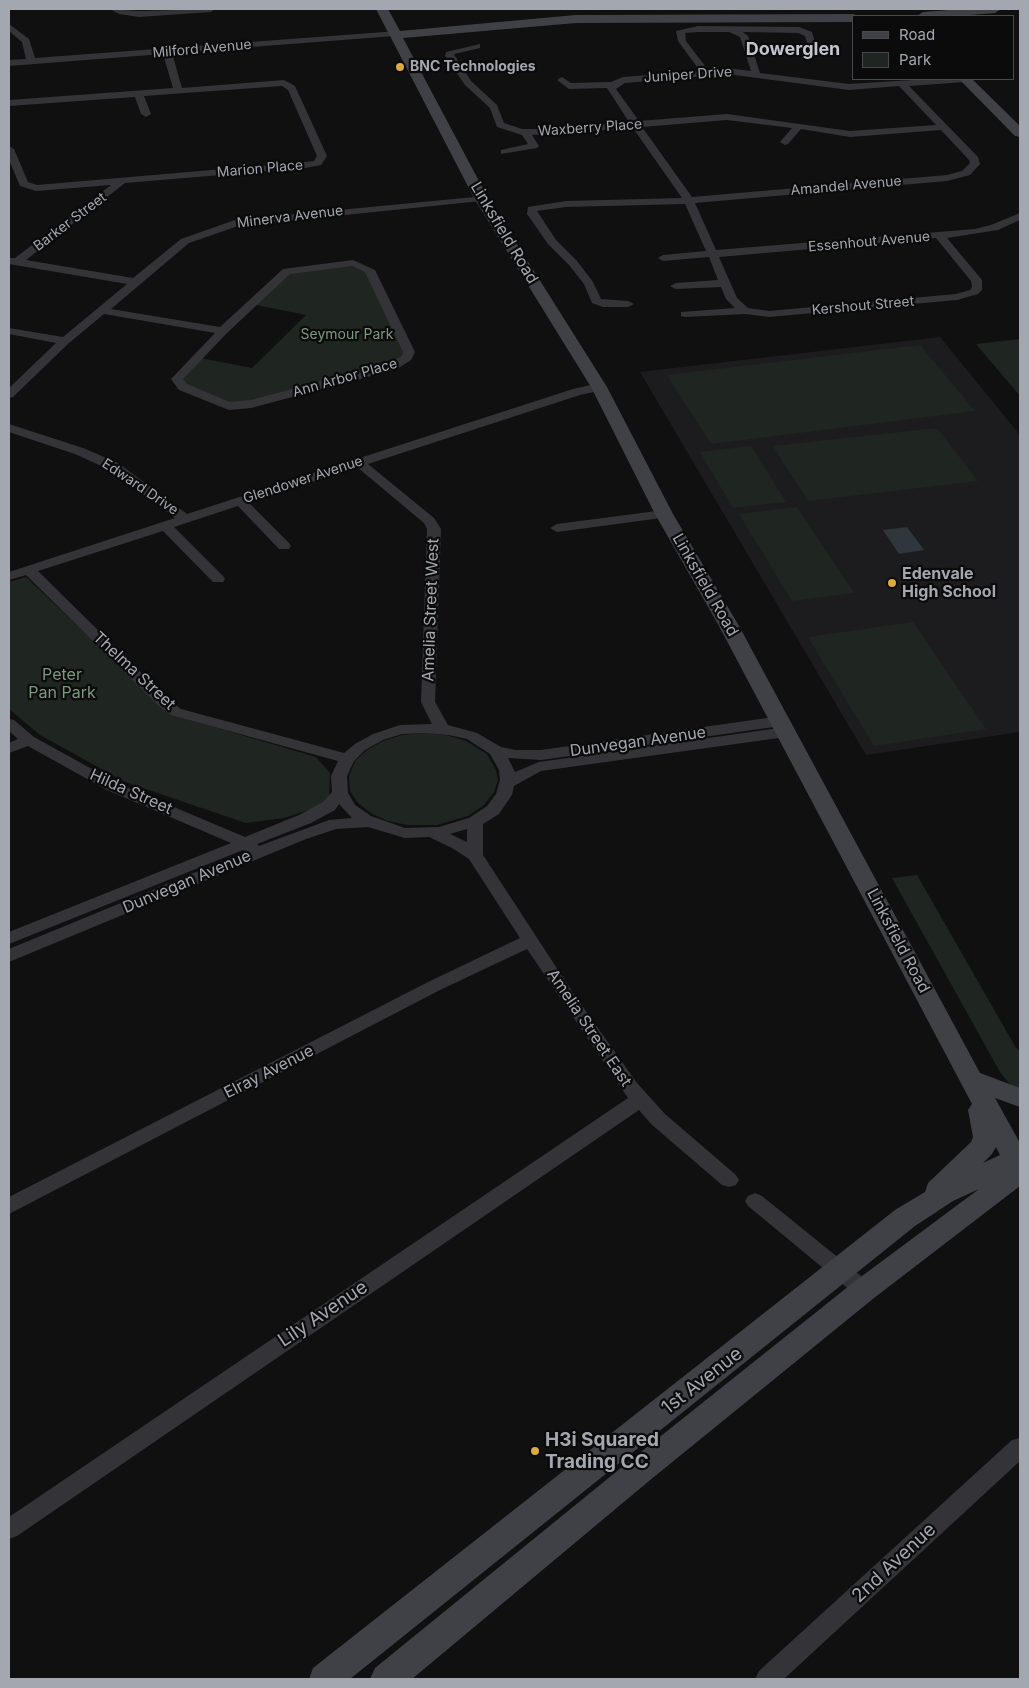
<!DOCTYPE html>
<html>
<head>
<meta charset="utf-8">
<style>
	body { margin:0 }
	#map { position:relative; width:1029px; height:1688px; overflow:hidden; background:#101011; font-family:Inter,sans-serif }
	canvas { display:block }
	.frame { position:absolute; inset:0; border:10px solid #a3a7b0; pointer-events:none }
	.legend { position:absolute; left:852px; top:15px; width:162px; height:65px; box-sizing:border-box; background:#0b0b0c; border:1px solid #48494e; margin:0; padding:6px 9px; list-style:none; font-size:15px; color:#a3a7b0 }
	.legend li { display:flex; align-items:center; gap:10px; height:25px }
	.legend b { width:25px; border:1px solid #48494e }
</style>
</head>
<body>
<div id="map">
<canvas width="1029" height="1688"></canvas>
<div class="frame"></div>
<ul class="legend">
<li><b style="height:6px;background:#404146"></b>Road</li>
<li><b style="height:14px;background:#1f2520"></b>Park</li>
</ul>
</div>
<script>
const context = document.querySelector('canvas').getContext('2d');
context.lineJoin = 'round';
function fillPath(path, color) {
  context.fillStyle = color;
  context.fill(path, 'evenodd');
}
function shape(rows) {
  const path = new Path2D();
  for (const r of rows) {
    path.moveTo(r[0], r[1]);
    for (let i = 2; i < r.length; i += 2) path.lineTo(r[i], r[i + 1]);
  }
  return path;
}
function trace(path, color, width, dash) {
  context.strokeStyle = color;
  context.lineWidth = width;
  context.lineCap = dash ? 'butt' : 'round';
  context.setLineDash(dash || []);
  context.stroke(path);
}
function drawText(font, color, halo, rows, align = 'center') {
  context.font = font + ' Inter,sans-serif';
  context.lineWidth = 4.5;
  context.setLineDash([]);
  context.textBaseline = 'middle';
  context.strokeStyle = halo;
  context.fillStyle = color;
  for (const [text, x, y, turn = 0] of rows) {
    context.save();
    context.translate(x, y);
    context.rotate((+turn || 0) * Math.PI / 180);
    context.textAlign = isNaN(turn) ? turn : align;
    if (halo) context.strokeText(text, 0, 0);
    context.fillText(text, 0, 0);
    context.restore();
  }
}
const built = shape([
	[940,337,1020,435,1020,732,866,755,640,372]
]);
const green = shape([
	[353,264,367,269,406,357,394,370,251,407,218,405,175,377,195,357,252,368,306,315,256,305,290,273],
	[1020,339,1020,396,976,344],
	[920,345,975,411,711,444,667,375],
	[937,428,978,481,808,501,773,446],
	[751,446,786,502,733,508,700,452],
	[797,507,854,593,792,601,739,514],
	[26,577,170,714,316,757,330,773,329,797,318,807,284,818,246,823,125,782,40,735,9,709,9,582],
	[913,622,986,729,874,746,808,637],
	[424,733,446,735,466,741,487,754,496,770,498,780,494,792,484,805,468,816,437,825,407,825,388,821,372,814,358,803,350,791,349,776,355,761,367,750,383,741,402,735],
	[917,875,1016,1048,1020,1051,1020,1097,1000,1072,892,878]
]);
const water = shape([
	[907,527,924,550,899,554,883,530]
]);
const street = shape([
	[110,9,139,11,215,9,211,12,139,17,119,14,110,9],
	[9,24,29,39,35,58,398,31,398,35,395,36,172,53,182,88,284,80,295,86,327,156,321,165,305,168,125,183,26,260,133,278,181,239,235,220,485,196,485,200,481,201,238,226,189,243,111,309,220,327,283,269,353,260,375,270,415,352,411,360,397,369,251,408,229,410,179,390,171,379,215,333,104,314,69,343,13,397,9,398,9,388,56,343,9,334,9,328,63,337,127,284,9,264,9,258,15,258,111,185,36,191,20,186,9,160,9,146,14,149,28,182,37,185,305,162,314,161,317,156,288,90,282,86,144,96,151,114,146,117,141,114,135,97,9,106,9,100,173,88,163,54,9,66,9,60,26,59,22,42,9,31,9,24],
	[352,266,365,272,403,352,402,356,389,363,251,400,230,402,187,384,183,379,227,333,290,274,352,266],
	[698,26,799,27,812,32,818,52,814,55,810,52,805,36,798,33,743,32,748,36,760,73,849,84,928,79,969,79,965,82,909,86,978,157,980,164,970,175,947,181,695,203,716,250,975,229,991,225,1020,213,1020,220,998,230,947,238,982,280,982,290,978,294,957,300,769,317,745,314,685,317,681,316,681,312,735,308,726,299,721,287,676,289,670,286,676,283,718,280,709,257,663,261,658,258,663,255,706,251,685,204,566,207,537,211,556,240,577,261,593,282,601,299,628,301,634,304,628,307,603,307,592,303,584,284,569,265,548,244,527,214,528,207,566,201,682,198,633,128,532,135,539,146,537,148,501,154,501,150,528,144,522,135,497,127,490,108,465,85,445,56,446,52,480,44,480,48,454,54,455,56,471,81,497,105,504,123,522,129,546,129,629,122,607,88,569,89,557,80,562,77,571,83,611,82,623,77,700,71,678,41,676,31,698,26],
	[698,32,729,32,740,37,751,71,727,68,708,70,686,41,685,33,698,32],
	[727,74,849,90,899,86,936,125,850,131,727,114,639,121,616,89,625,83,727,74],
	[727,120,792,128,780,142,785,145,788,144,801,129,850,137,941,130,969,160,970,163,962,171,947,175,692,197,642,127,727,120],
	[936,238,971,281,972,287,970,290,956,294,769,311,748,308,737,298,719,257,936,238],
	[599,383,605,387,603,390,580,395,368,464,434,518,441,529,435,702,448,725,477,733,501,747,516,750,541,750,781,716,789,721,781,726,541,760,508,758,515,772,539,762,786,727,794,732,786,737,541,771,514,786,512,795,499,814,483,824,483,855,575,996,637,1083,665,1114,736,1175,739,1180,736,1185,729,1187,722,1185,651,1124,639,1110,17,1536,9,1539,9,1517,628,1098,527,949,440,990,9,1214,9,1197,428,982,520,938,469,859,452,848,429,837,405,838,368,827,336,829,306,839,9,962,9,949,247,851,243,850,9,944,9,932,231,843,107,790,28,746,9,753,9,743,18,739,9,731,9,719,14,720,34,737,119,784,245,837,299,815,323,802,332,792,331,776,338,761,171,715,159,706,26,575,9,580,9,572,175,518,108,469,75,454,9,432,9,424,83,448,118,463,187,514,573,389,599,383],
	[357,467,424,523,427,529,421,702,432,724,400,725,373,734,355,744,344,753,181,709,169,700,38,571,163,531,213,582,223,582,225,579,223,576,174,527,238,506,279,549,289,549,291,546,289,543,249,503,357,467],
	[424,733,449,735,467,739,490,754,499,770,500,780,496,794,487,806,469,818,439,827,405,828,371,816,355,805,348,793,347,776,354,761,365,750,383,740,402,734,424,733],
	[339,804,352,818,329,820,259,846,257,844,311,823,335,810,339,804],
	[467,829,467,842,450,834,467,829],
	[664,510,669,511,671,514,669,517,557,532,550,528,557,524,664,510],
	[755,1193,762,1196,871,1284,874,1290,871,1296,864,1298,857,1296,748,1206,745,1201,748,1196,755,1193],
	[1020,1438,1020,1461,784,1679,755,1679,759,1671,1012,1440,1020,1438]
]);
const secondary = shape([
	[376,9,388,9,400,31,576,15,853,14,858,16,853,16,853,22,576,23,403,38,488,198,607,387,673,514,739,626,980,1073,1020,1088,1020,1107,995,1098,1020,1143,1020,1186,874,1298,649,1481,412,1679,370,1679,375,1668,627,1463,854,1282,979,1189,953,1201,915,1226,350,1679,309,1679,313,1668,895,1210,925,1192,928,1183,971,1142,973,1137,968,1110,972,1104,719,626,655,514,591,387,474,198,376,9],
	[996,1147,1000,1155,983,1163,992,1154,996,1147],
	[961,9,1001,9,995,13,957,16,917,16,923,12,961,9],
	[959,79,972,79,1020,126,1020,137,1015,136,959,79]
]);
const markers = [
	[400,67,5,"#dbab3e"],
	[892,583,5,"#dbab3e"],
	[535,1451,5,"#dbab3e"]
];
const farStreetnames = [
	["Milford Avenue",202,49,-5],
	["Juniper Drive",688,75,-4],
	["Waxberry Place",590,128,-4],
	["Marion Place",260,169,-5],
	["Amandel Avenue",846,186,-5],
	["Minerva Avenue",290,217,-7],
	["Barker Street",70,222,-37],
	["Essenhout Avenue",869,242,-5],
	["Kershout Street",863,306,-5],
	["Ann Arbor Place",345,378,-16],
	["Glendower Avenue",303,480,-18],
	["Edward Drive",140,487,34]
];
const farPoinames = [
	["BNC Technologies",410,67]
];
const farParknames = [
	["Seymour Park",347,335]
];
const streetNames = [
	["Linksfield Road",504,233,59],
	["Linksfield Road",705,585,60],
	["Amelia Street West",431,610,-88],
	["Thelma Street",134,671,43],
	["Dunvegan Avenue",638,742,-8],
	["Hilda Street",131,792,24],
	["Dunvegan Avenue",187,882,-23],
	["Linksfield Road",898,941,62],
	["Amelia Street East",589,1028,56],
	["Elray Avenue",269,1072,-27]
];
const poiNames = [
	["Edenvale",902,574],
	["High School",902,592]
];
const parkNames = [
	["Peter",62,675],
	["Pan Park",62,693]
];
const farDistrictnames = [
	["Dowerglen",793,50]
];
const nearStreetnames = [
	["Lily Avenue",323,1314,-34],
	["1st Avenue",702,1381,-38],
	["2nd Avenue",894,1563,-43]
];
const nearPoinames = [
	["H3i Squared",545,1440],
	["Trading CC",545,1462]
];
fillPath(built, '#1c1c1e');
fillPath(green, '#1f2520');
fillPath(water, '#2f363c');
fillPath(street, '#343438');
fillPath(secondary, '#404146');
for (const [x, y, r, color] of markers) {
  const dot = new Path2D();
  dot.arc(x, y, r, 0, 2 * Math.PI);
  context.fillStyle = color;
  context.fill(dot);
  trace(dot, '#0b0b0c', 2);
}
drawText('14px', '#a3a7b0', '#0b0b0c', farStreetnames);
drawText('bold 14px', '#a3a7b0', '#0b0b0c', farPoinames, 'left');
drawText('14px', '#7c9a7f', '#0b0b0c', farParknames);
drawText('16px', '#a3a7b0', '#0b0b0c', streetNames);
drawText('bold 16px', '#a3a7b0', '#0b0b0c', poiNames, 'left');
drawText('16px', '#7c9a7f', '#0b0b0c', parkNames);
drawText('bold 18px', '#c3c6cd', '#0b0b0c', farDistrictnames);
drawText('19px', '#a3a7b0', '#0b0b0c', nearStreetnames);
drawText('bold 19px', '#a3a7b0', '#0b0b0c', nearPoinames, 'left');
</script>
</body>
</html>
